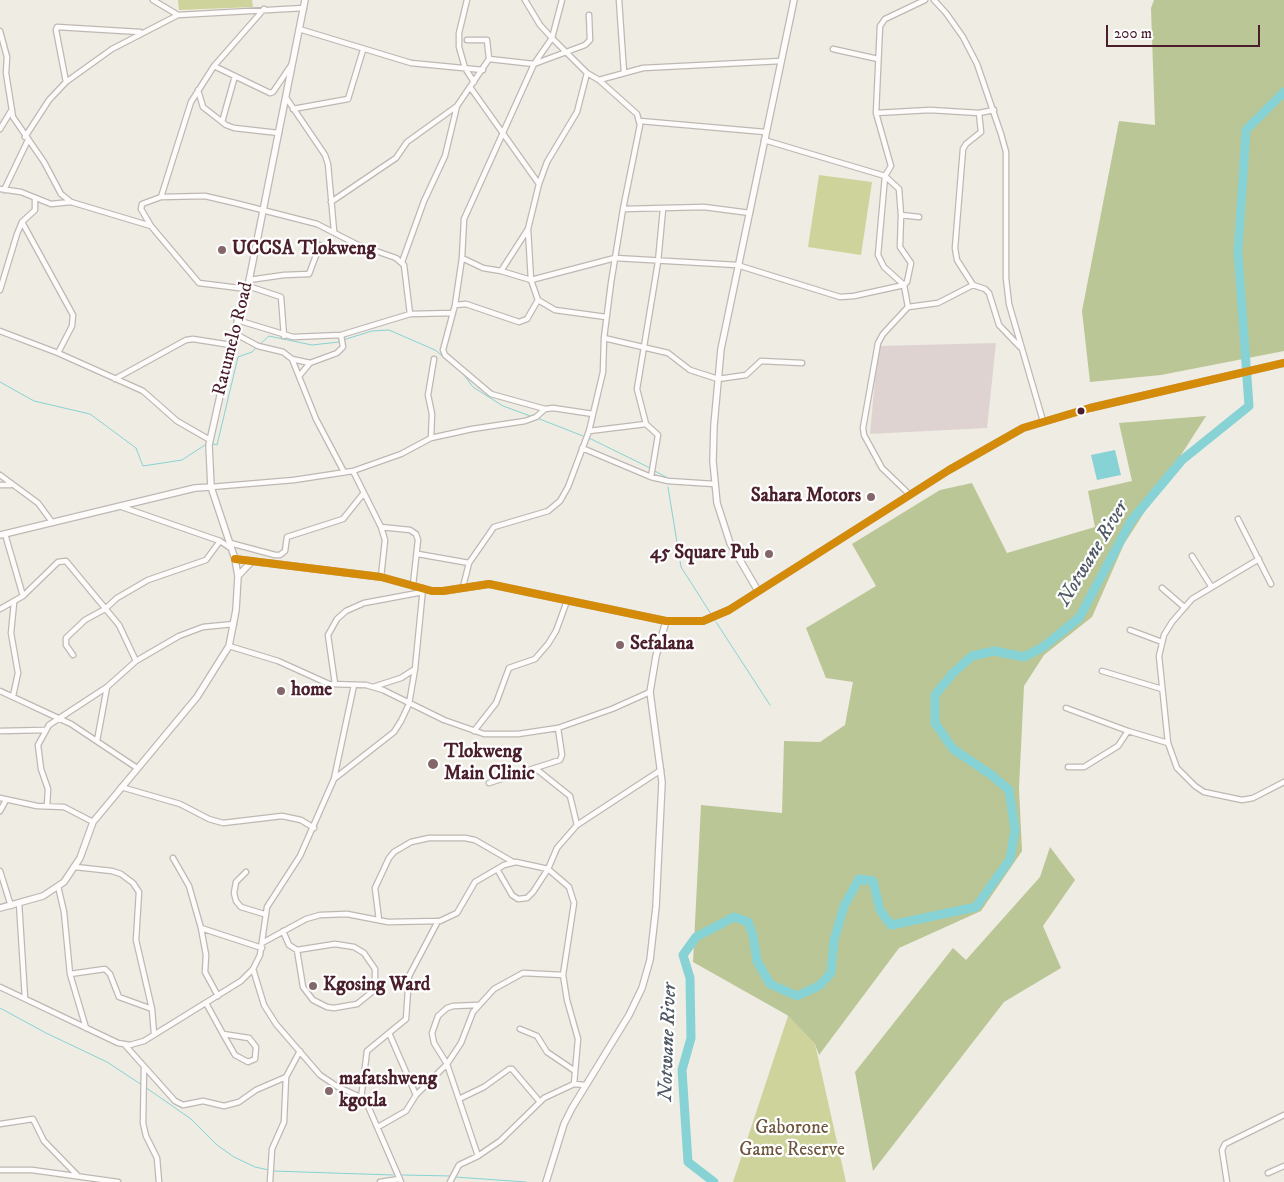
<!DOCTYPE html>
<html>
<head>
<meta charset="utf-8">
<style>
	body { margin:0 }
	#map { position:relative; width:1284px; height:1182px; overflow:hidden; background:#efece3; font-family:"IM FELL DW Pica",serif }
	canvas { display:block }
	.scale { position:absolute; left:1106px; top:25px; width:154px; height:22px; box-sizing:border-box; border:2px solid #4a1f2b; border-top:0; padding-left:6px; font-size:15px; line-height:18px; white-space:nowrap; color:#4a1f2b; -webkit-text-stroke:4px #fff; paint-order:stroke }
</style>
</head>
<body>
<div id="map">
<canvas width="1284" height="1182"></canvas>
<div class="scale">200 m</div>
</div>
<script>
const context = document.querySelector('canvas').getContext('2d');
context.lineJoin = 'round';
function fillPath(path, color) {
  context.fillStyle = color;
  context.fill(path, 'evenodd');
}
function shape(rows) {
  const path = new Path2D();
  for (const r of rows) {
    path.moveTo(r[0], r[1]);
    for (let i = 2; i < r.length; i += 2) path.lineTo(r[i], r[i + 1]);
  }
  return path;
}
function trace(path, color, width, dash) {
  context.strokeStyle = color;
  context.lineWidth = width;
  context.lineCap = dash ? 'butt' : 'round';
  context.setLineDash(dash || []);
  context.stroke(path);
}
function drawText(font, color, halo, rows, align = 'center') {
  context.font = font + ' "IM FELL DW Pica",serif';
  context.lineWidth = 4.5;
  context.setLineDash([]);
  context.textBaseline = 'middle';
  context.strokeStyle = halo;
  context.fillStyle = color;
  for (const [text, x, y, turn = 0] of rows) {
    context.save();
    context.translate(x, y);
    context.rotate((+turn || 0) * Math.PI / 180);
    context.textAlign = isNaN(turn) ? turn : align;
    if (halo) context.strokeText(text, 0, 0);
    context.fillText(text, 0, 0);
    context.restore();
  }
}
const industrial = shape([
	[996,343,987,428,870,434,878,346]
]);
const green = shape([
	[178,0,252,0,253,7,179,10],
	[819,175,872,182,861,255,808,247],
	[788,1016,815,1044,846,1182,733,1182]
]);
const forest = shape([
	[1154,0,1284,0,1284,351,1161,375,1090,382,1082,311,1119,121,1155,125,1151,8],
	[1206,416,1124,544,1092,617,1044,655,1024,686,1019,788,1022,851,981,911,899,948,819,1055,815,1044,787,1015,693,962,701,805,782,813,784,741,820,742,845,725,853,682,826,678,806,628,876,586,852,544,940,490,972,483,1007,553,1095,527,1088,491,1132,481,1119,423],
	[1050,847,1075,880,1043,926,1061,968,1004,1002,873,1171,855,1072,953,948,966,960,1040,877]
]);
const water = shape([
	[1115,450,1121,475,1097,480,1091,455]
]);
const stream = shape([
	[343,340,372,331,389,330,435,350,461,371,473,387,503,406,533,417],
	[260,344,269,336,312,345,339,342],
	[0,382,34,401,90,414,136,448,143,466,182,460,205,445],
	[537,418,583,436],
	[589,438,650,468],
	[213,444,217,445,238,357,252,352,257,347],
	[653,470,666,477],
	[668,487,681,567,711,614],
	[716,622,770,705],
	[0,1008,46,1033,107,1062,142,1085],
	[145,1087,191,1119,217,1145,234,1157,255,1167,269,1170],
	[273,1171,393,1175],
	[402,1175,451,1176],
	[455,1177,526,1182]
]);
const river = shape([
	[714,1182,688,1162,682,1070,691,1038,690,978,683,955,696,937,734,917,748,922,753,935,757,961,770,984,797,996,819,986,831,973,834,940,844,906,859,879,873,881,880,910,891,925,976,907,1010,859,1015,830,1009,790,990,774,953,749,935,723,935,695,953,673,972,656,994,651,1024,657,1043,647,1079,618,1131,521,1182,460,1249,406,1238,252,1246,130,1284,92]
]);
const minor = shape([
	[153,0,178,15],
	[467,0,459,33,459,47,465,68,474,82],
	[619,0,624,73],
	[934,0,946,13,963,37,977,64,1001,134,1006,152,1006,278,1009,304,1043,421],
	[299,29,411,63,483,70],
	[0,31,7,57,6,73,13,117,44,162,61,194,71,202,151,226,199,283,247,289],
	[467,40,487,40,489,59],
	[833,49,878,59],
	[214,66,270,93,273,92,292,64],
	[599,80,643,68,781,61],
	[66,82,56,30,57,27,140,32],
	[470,87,539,184],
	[198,90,203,107,226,125,234,128,279,133],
	[287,99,325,155,328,164,334,231],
	[293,109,348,99,363,50],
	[876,113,930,110,979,113,994,110],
	[640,121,765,132],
	[222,122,235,76],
	[0,129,11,111],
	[25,137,49,100,66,82,112,49,178,15,304,8],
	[764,140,885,176,891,166,876,113,880,26,885,19,925,0],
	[0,189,21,192,51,204,71,202],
	[4,190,28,140],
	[161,197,205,196,235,203,317,224,356,244,396,258,404,265,410,314],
	[331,202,396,158,407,142,457,106,489,59,534,64,585,45,590,40,589,15],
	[623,209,704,207,750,213],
	[901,215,899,189,885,176,878,255,884,267,904,285,908,307],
	[22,222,73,315,72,326,58,353],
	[151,226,141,209,142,204,161,197,191,102,214,66,264,9],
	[528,229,531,280,538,300,555,310,606,317],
	[462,258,483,268,501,271,528,229,539,184,547,162,577,112,587,73],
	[402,262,424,201,445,156,457,106],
	[501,271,531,280,615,258,737,265,840,297,854,296,904,285,907,282,911,263,900,247,901,215,919,217],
	[249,280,284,275,309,274,320,245],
	[973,285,957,260,955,248,963,149,966,144,981,132,979,113],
	[248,286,281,297,284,336],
	[0,290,17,234,22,222,35,210,35,199],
	[455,305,466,304,519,322,527,319,538,300],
	[237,320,293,337,341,335,410,314,453,313],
	[0,331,58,353,143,391,177,421,210,440],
	[234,333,258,346,283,352,292,359,316,419,344,472],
	[604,338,668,353,690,370,718,379,746,375,761,361,802,363],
	[292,359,310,363,337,353,343,347,341,335],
	[300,375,310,363],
	[115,379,186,340,193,339,231,345],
	[545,409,491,394,445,355,443,350,455,305,462,258,464,219,534,64,552,38,562,0],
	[589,431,646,424],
	[431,438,432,414,428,395,434,359],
	[582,448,651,477,668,481,714,484],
	[353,471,381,527,385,540,381,577],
	[0,475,38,503,52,522],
	[651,477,658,435,646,424,637,389,658,262,663,209],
	[0,485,11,485],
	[211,487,294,480,353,471,401,454,431,438,472,429,525,421,536,417,545,409,553,408,593,414],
	[909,494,882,468,864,435,863,428,878,343,883,334,908,307,938,303,973,285,985,289,989,293,999,325,1020,347],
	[122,507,220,541],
	[1238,519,1271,584],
	[381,527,410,530,416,534,418,540,413,585],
	[5,534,23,596],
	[230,543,275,555,280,555,285,551,287,537,343,519,363,494],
	[418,554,469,563],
	[1192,556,1211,586],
	[1259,559,1192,599,1172,622,1164,635,1159,656,1168,743,1177,768,1195,786,1204,792,1242,800,1253,798,1284,782],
	[463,587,469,563,494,527,548,511,560,501,568,487,589,431,603,372,604,338,611,283,623,209,640,125,637,114,599,80,587,73,552,38,540,25,525,0],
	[1162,588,1184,607],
	[0,609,23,596,58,562,66,561,119,625,136,661],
	[1130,630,1162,642],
	[229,646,278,661,329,684,366,685,383,690,444,720,484,734,518,734,558,728,612,709,650,692],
	[73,655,66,645,66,638,85,620,105,609,117,598,148,580,206,560,220,541,232,549],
	[1102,671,1162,689],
	[335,684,328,635,337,619,346,611,364,603,423,592],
	[373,687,401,678,415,669],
	[0,691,71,724,137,768],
	[13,696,18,673,11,633,14,603],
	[1066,708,1128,731,1168,743],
	[0,731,45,730],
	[474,731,496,703,509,668,535,659,548,644,556,631,567,601],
	[97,741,107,687],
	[1068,767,1084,767,1118,746,1128,731],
	[535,768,570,796,577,825],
	[334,779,394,732,401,721,409,704,415,669,423,588],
	[489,783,560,760,562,755,558,728],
	[121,787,180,804,209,819,223,823,282,816,301,820,314,828],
	[0,798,37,806,64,807,93,822],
	[47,806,48,789,41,769,38,745,49,725,107,687,136,661,179,636,203,627,234,624],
	[0,811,6,800],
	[173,858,189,886,201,928,206,955,205,972,218,996],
	[75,867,112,871,121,874,133,883,139,892,136,940,152,1009,154,1034],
	[497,869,512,895,518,899,527,898,533,892,548,869,557,848,577,825,661,770],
	[0,871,11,906],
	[246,872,236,882,234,893,236,901,241,907,264,914],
	[58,886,64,912,70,974,86,1028],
	[19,903,25,998],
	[379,920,375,888,389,858,394,852,411,842,429,838,465,838,475,840,513,862],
	[201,928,262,948],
	[283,931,289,945,297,950,335,944,354,947,364,953,375,969,375,985,372,992,357,1004,334,1008,327,1007,313,1000,303,987,297,950],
	[262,943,306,919,320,915,347,914,388,922,440,921,457,913,475,882,504,865,516,862,548,869,569,887,574,903,563,975,567,1000,578,1039,574,1084],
	[253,969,264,1005,276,1024,320,1075,338,1087,358,1096,368,1106,401,1182],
	[70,974,105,969,110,974,119,997,152,1009],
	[0,987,97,1033,118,1043,130,1045,144,1041,241,981,253,969,260,955,267,907,300,856,334,779,354,685],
	[206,1003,223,1034,235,1055,248,1062,255,1059,256,1047,249,1038,223,1034],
	[478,1005,453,1006,447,1008,438,1016,432,1033,434,1043,447,1064,478,1156],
	[520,1029,537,1036,547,1052,575,1071],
	[389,1033,416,1095],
	[125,1045,175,1101,183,1105,203,1101,224,1106,239,1102,256,1090,286,1077,300,1051],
	[144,1067,143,1123,146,1136,157,1158,159,1182],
	[361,1099,367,1051,406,1019,409,976,438,921],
	[459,1099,484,1087,509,1069,512,1069,540,1102],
	[0,1124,33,1119,44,1141,78,1176],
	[378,1127,406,1111,416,1095,447,1064,461,1043,473,1012,494,989,523,973,563,975],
	[0,1170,32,1170,118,1182],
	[1268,1173,1284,1166],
	[270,1182,272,1149,284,1122,286,1077],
	[380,1182,399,1179],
	[450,1182,459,1165,478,1156,500,1141,544,1098,574,1084,585,1085],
	[1227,1182,1222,1150,1225,1144,1284,1115]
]);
const tertiary = shape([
	[0,535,195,488,211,487],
	[235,559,381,577,432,591,443,591,489,584,666,621,703,621,729,610,949,470,1023,428,1090,408,1284,363],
	[238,576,252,561],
	[758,591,730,543,717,503,713,461,714,425,721,349,794,0],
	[0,908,43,896,64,882,80,858,93,822,197,697,229,646,236,610,238,576,235,559,211,487,209,445,234,333,248,286,305,0],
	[546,1182,564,1124,572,1108,629,1015,642,988,650,960,656,907,662,782,650,692,656,656,666,621]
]);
const bus1 = shape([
	[235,559,381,577,432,591,443,591,489,584,666,621,703,621,729,610,949,470,1023,428,1090,408,1284,363]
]);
const markers = [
	[222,250,5,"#84676b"],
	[1081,411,4.5,"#4a1f2b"],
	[871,497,5,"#84676b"],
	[769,554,5,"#84676b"],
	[620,645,5,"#84676b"],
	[281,691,5,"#84676b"],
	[433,764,6,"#84676b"],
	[313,986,5,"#84676b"],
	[329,1091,5,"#84676b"]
];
const poiNames = [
	["UCCSA Tlokweng",232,250],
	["Sahara Motors",861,497,"right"],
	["45 Square Pub",759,554,"right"],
	["Sefalana",630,645],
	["home",291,691],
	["Tlokweng",444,753],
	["Main Clinic",444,775],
	["Kgosing Ward",323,986],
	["mafatshweng",339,1080],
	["kgotla",339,1102]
];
const streetNames = [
	["Ratumelo Road",234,339,-76]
];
const parkNames = [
	["Gaborone",792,1129],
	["Game Reserve",792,1151]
];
const waterNames = [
	["Notwane River",1094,554,-59],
	["Notwane River",669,1042,-88]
];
fillPath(industrial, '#dfd3d1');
fillPath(green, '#ced39c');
fillPath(forest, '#bac696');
fillPath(water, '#87d2d4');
trace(stream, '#87d2d4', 1);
trace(river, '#87d2d4', 9);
trace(minor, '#beb8b4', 7);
trace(tertiary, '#beb8b4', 8);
trace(minor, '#fdfcfb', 4.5);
trace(tertiary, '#fdfcfb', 5.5);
trace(bus1, '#d48b09', 8);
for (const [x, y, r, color] of markers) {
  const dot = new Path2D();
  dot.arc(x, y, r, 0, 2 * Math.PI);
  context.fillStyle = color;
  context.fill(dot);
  trace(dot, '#fff', 2);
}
drawText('bold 19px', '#4a1f2b', '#fff', poiNames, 'left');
drawText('19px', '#4a1f2b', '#fff', streetNames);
drawText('19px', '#6f573e', '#fff', parkNames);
drawText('italic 20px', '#505a64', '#fff', waterNames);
</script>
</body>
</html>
